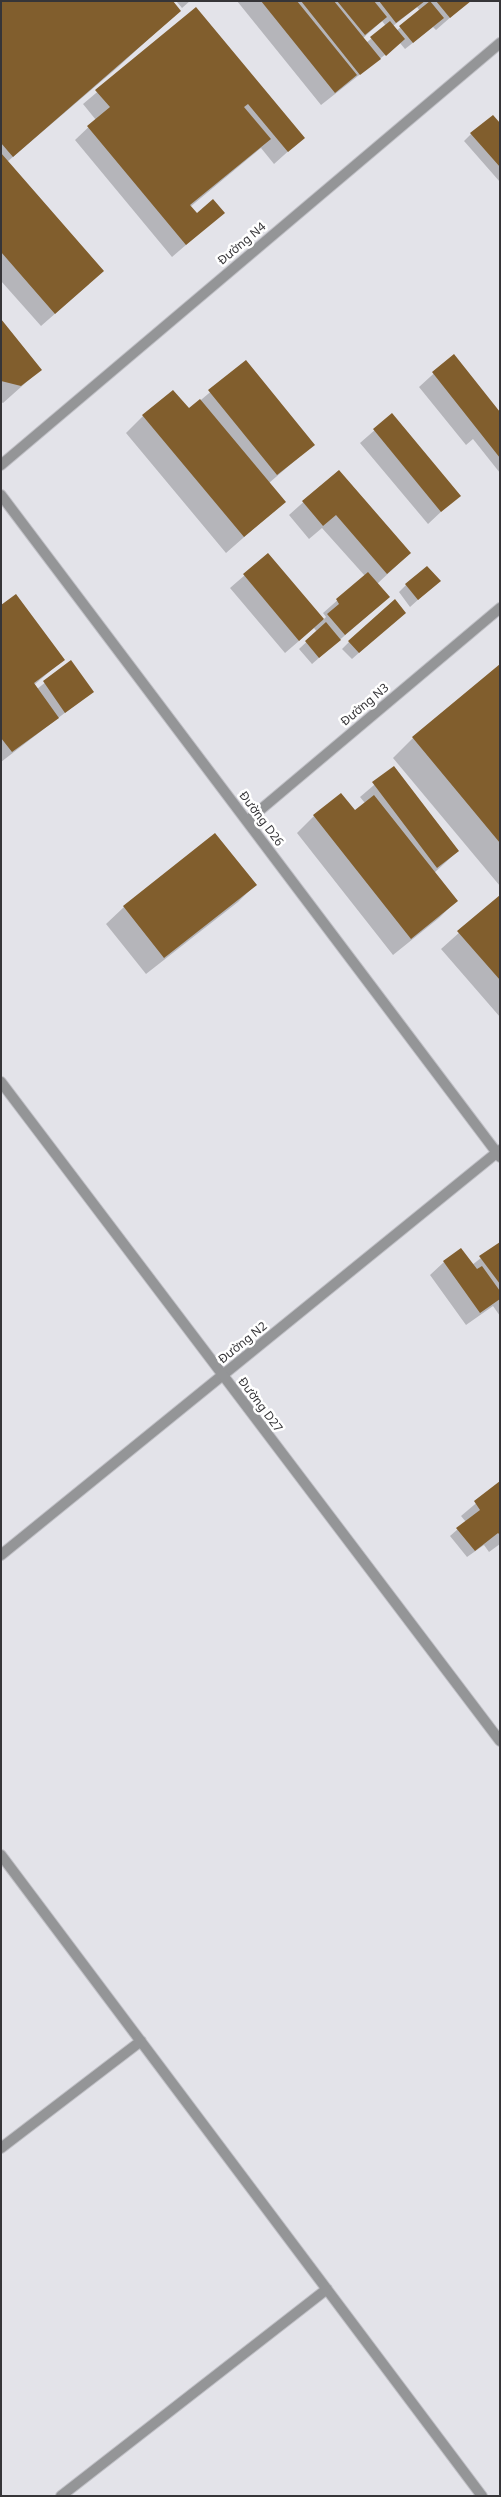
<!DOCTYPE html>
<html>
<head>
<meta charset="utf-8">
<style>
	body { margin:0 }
	#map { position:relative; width:501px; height:2497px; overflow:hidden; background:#e3e3e9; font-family:"Noto Sans",sans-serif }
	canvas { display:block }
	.frame { position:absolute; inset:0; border:2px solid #363538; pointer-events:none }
</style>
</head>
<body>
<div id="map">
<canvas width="501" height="2497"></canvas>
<div class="frame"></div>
</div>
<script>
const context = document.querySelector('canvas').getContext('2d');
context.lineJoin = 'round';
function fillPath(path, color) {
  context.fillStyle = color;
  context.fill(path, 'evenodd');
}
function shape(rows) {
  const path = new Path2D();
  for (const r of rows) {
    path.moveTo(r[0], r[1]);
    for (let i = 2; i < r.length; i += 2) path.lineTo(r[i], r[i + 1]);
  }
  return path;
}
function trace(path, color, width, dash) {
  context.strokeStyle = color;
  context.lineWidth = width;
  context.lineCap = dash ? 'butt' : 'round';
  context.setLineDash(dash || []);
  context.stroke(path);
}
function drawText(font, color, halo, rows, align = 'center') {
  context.font = font + ' "Noto Sans",sans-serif';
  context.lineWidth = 5;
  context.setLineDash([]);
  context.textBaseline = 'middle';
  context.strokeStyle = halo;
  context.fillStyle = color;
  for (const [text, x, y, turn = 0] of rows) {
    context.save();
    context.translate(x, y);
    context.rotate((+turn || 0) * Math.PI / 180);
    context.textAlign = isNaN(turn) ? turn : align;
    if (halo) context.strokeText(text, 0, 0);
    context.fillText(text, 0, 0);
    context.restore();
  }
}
const shadow = shape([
	[1,1,179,11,118,67,7,162,89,284,41,326,1,281],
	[176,1,190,1,182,8],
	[237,1,469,1,436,30,433,27,405,49,400,43,321,105],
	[417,7,420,11,396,31,393,26],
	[382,21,386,26,366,43,363,38],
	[196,9,303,138,274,164,261,148,190,207,197,215,223,213,172,257,75,140,96,120,83,104],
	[500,125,500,182,464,141,471,134],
	[1,321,40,370,3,403,1,402],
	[453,356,500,414,500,473,473,439,466,445,419,387],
	[246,362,313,445,269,483,284,502,226,553,126,433,143,416,189,410],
	[392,415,459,495,428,524,360,443],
	[338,471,410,553,377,584,389,597,312,664,299,649,317,632,314,628,285,653,230,588,268,555,323,620,326,617,323,613,365,576,322,528,309,539,289,515],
	[439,581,410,607,399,592,406,585],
	[1,607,63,660,34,685,37,689,71,662,92,692,1,762],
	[397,619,352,659,342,649,349,642],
	[500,666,500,886,393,758,413,738],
	[394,768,458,851,434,873,456,901,439,918,393,955,297,833,314,816,355,812,365,803,360,797],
	[215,835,255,885,238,902,146,974,106,924,124,907],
	[500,896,500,1017,441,949],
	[500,1243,500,1316,493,1306,466,1325,430,1275,444,1262,472,1265],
	[500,1483,500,1544,489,1552,484,1545,467,1557,450,1536,466,1522,461,1516]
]);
const building = shape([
	[1,1,173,1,181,11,13,157,1,143],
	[261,1,297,1,357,75,335,93],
	[301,1,334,1,381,59,360,75],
	[337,1,374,1,387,17,365,35],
	[379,1,425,1,396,23],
	[430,1,444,18,413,43,399,26],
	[436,1,471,1,450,18],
	[196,7,305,138,288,152,248,104,244,107,271,139,190,205,197,213,213,199,225,213,186,245,87,126,110,107,95,90],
	[390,21,405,39,386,56,370,37],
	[493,115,500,123,500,167,470,133],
	[1,153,104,271,55,314,1,252],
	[1,319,42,370,21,386,1,381],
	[454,354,500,412,500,458,432,372],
	[246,360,315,445,277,475,208,390],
	[173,390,189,408,200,399,286,502,244,537,142,415],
	[392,413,461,496,441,512,373,429],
	[339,470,411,553,387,574,336,515,323,526,302,501],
	[268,553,324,619,299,641,243,574],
	[427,566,441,581,418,600,405,584],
	[368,572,390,597,345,635,327,614,339,604,336,599],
	[16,594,65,660,34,683,59,718,12,752,1,738,1,605],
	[395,599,406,613,359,653,348,641],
	[326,622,341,640,319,658,305,641],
	[71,660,94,692,65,713,43,681],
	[500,664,500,843,412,737],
	[394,766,459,851,437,868,372,782],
	[341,793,355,810,374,795,458,901,411,939,313,815],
	[215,833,257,885,164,958,123,906],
	[500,895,500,980,457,931],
	[500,1242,500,1284,479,1256],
	[461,1248,477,1269,482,1266,500,1291,500,1299,480,1313,443,1261],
	[500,1481,500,1535,498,1533,475,1551,456,1528,480,1510,474,1501]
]);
const minor = shape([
	[1,465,500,43],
	[1,495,500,1157],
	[247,821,500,608],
	[1,1555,500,1150],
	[1,1855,482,2496],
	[1,2148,141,2041],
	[61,2496,327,2289]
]);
const tertiary = shape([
	[1,1082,500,1741]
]);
const streetNames = [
	["Đường N4",242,244,-40],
	["Đường N3",365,705,-40],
	["Đường D26",261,819,53],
	["Đường N2",243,1343,-39],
	["Đường D27",260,1405,53]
];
fillPath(shadow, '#0003');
fillPath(building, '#815e2d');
trace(minor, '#c0c0c6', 12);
trace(tertiary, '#c0c0c6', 12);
trace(minor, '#949597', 10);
trace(tertiary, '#949597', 10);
drawText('12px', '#363538', '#fff', streetNames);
</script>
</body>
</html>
